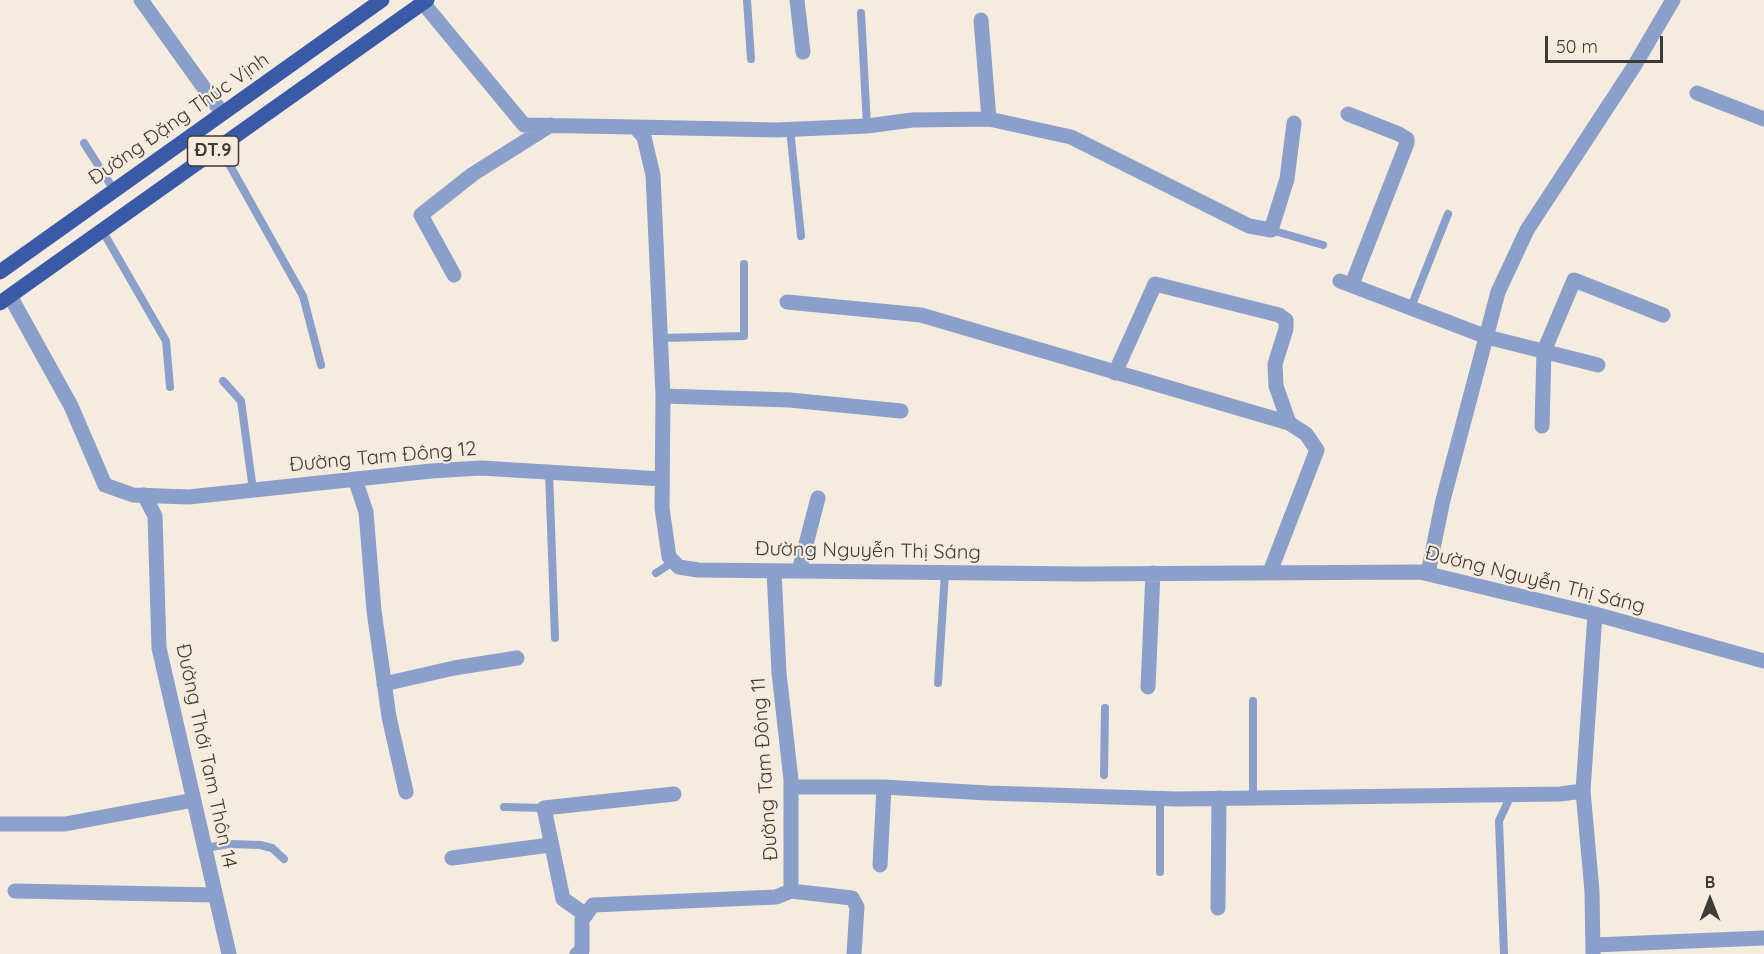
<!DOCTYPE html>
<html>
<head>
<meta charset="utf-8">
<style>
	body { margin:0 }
	#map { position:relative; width:1764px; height:954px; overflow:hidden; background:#f5ebde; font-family:Quicksand,sans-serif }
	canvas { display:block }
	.north { position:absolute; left:1680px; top:870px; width:60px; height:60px; -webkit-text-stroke:4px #f5ebde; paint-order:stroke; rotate:0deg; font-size:16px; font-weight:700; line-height:24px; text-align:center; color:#3e3a34 }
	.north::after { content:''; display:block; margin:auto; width:21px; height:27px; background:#3e3a34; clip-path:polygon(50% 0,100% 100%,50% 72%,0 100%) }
	.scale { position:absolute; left:1545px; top:36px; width:118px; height:27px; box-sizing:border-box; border:3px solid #3e3a34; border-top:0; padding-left:8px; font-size:18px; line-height:21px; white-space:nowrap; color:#3e3a34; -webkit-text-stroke:4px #f5ebde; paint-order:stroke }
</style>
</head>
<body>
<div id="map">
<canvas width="1764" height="954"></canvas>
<div class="north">B</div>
<div class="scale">50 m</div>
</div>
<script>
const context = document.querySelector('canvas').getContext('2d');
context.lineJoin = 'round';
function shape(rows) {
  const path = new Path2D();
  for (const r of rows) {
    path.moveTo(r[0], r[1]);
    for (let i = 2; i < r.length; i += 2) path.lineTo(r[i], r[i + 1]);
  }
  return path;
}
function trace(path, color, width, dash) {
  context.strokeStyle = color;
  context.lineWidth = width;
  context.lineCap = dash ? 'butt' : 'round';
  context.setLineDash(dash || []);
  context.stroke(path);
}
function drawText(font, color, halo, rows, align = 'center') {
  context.font = font + ' Quicksand,sans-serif';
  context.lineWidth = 4.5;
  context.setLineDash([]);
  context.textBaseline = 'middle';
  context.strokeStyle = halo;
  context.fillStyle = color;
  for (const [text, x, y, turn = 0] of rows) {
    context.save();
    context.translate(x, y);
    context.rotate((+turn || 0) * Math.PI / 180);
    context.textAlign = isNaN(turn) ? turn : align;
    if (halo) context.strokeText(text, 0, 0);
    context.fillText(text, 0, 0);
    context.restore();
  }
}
const lane = shape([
	[747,0,751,59],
	[861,13,867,126],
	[790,129,801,236],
	[84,143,114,190],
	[219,146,303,296,321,365],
	[102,230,166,341,170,387],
	[1271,230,1323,245],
	[1411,307,1448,214],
	[661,338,744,336,744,264],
	[223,381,241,401,253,490],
	[549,472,555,638],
	[656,573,673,562],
	[938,683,945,573],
	[1253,701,1253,797],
	[1104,775,1105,708],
	[1160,798,1160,872],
	[504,807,544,808],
	[205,848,229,844,260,845,272,848,284,859],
	[1504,954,1499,821,1511,795]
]);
const street = shape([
	[141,0,222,113],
	[797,0,803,52],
	[423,3,524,125,635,127,644,137,653,175,663,396,662,508,669,557,679,567,698,570,1082,574,1420,572,1595,614,1764,661],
	[981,20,989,119],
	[1697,93,1764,119],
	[1348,114,1399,134,1407,139,1407,143,1352,284],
	[635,127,777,130,867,126,912,120,989,119,1071,137,1249,226,1271,230,1287,179,1294,123],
	[454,275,421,215,473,174,551,125],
	[1340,281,1487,337,1598,365],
	[10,296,71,406,105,485,133,495,189,497,431,471,481,468,662,479],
	[787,302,921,315,1289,423,1306,434,1317,450,1270,572],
	[1115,373,1155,284,1279,315,1286,320,1286,329,1275,364,1276,386,1289,423],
	[663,396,790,400,901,411],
	[1542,426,1544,351,1574,280,1663,315],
	[355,479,366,512,374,611,389,717,406,792],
	[144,495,155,516,159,648,229,954],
	[799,571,818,498],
	[1428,573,1443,500,1498,292,1527,230,1633,68,1673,0],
	[384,684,454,668,517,658],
	[1148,687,1153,573],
	[791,787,884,787,987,793,1177,799,1560,794,1583,791,1595,614],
	[1583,791,1592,891,1593,953],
	[0,824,65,824,194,800],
	[452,858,550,845],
	[880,865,884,787],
	[15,891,215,895],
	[791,891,852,898,857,907,854,954],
	[1218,908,1219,798],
	[586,915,563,899,544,808,674,794],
	[1593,945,1764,938],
	[577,954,582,951,582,920,593,905,776,897,791,891,791,780,779,673,774,571]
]);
const primary = shape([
	[0,272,382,0],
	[0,303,427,0]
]);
const shields = [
	[213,151,51]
];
const shieldNames = [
	["ĐT.9",213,151]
];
const streetNames = [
	["Đường Đặng Thúc Vịnh",179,119,-35],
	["Đường Tam Đông 12",383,457,-5],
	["Đường Nguyễn Thị Sáng",868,551,1],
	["Đường Nguyễn Thị Sáng",1535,580,14],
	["Đường Thới Tam Thôn 14",206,756,78],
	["Đường Tam Đông 11",765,769,-94]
];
trace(lane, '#8a9fca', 8);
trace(street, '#8a9fca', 15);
trace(primary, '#3a5aa7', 15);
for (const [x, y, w] of shields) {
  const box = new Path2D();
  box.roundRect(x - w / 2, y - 15, w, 30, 4.5);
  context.fillStyle = '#f5ebde';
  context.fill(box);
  trace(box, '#3e3a34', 1.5);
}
drawText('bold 18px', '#3e3a34', null, shieldNames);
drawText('20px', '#3e3a34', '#f5ebde', streetNames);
</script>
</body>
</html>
